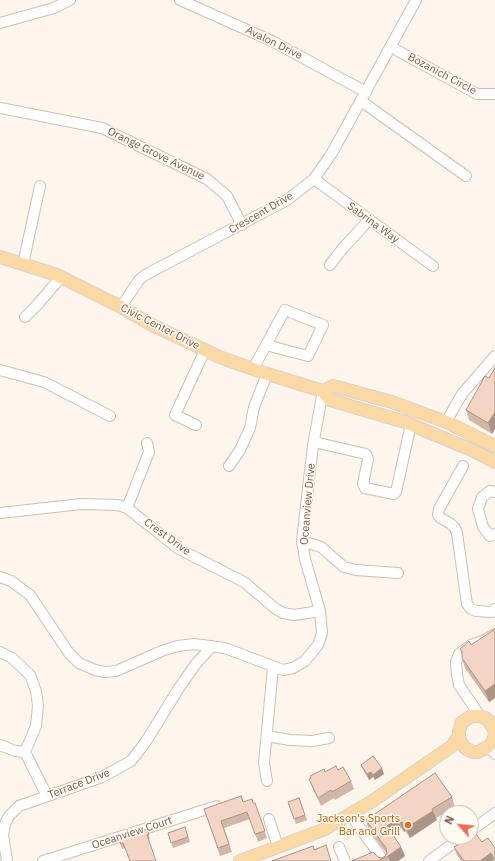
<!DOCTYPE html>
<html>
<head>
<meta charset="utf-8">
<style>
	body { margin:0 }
	#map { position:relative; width:495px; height:861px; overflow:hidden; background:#fdf6ec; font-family:"IBM Plex Sans",sans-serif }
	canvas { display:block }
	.north { position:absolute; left:439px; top:805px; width:40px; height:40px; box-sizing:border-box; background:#fffaf3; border:1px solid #cabbb1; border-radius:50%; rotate:297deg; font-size:11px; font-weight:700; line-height:16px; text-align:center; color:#7a5c4d }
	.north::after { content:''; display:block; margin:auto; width:14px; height:18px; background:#e76f51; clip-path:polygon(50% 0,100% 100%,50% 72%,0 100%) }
</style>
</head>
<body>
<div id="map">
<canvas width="495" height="861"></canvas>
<div class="north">N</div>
</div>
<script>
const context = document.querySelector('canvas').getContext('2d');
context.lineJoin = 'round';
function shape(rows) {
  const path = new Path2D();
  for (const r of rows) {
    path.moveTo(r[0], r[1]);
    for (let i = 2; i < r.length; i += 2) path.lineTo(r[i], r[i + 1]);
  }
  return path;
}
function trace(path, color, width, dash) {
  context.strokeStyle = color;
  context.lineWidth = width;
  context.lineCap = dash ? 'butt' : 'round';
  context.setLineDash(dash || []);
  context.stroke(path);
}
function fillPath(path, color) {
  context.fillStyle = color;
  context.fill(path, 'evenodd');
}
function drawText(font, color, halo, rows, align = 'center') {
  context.font = font + ' "IBM Plex Sans",sans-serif';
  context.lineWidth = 3;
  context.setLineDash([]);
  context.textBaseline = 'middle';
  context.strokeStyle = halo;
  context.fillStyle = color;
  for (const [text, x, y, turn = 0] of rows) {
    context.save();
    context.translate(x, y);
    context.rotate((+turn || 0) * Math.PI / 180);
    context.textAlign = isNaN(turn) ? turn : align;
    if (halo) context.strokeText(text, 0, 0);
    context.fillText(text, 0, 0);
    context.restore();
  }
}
const minor = shape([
	[180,0,272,41,366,92],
	[0,23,54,8,70,0],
	[391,47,477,94,495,94],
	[361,101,466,176],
	[0,108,102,128,207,179,227,196,242,225],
	[314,179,433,266],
	[23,264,40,186],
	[330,265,343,248,369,220],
	[121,307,139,280,145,275,287,200,314,179,332,153,416,0],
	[25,317,38,304,61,277],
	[253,369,285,310,323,325,308,356,266,345],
	[0,370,44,382,110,416],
	[446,422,462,394,495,356],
	[196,425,175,415,205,350],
	[314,442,366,454,368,459,363,484,365,488,394,494,396,492,411,424],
	[229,466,240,450,250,428,254,407,267,374],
	[463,466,439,509,438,515,441,518,451,524,455,528,457,533,467,604,471,609,476,611,492,612,495,609],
	[495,492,490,491,482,497,478,509,483,527,490,536,495,534],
	[127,508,149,452,147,443],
	[0,513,81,504,118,505,127,508,179,549,244,582,276,609,283,613,294,615,320,611],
	[302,541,321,547,344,567,356,570,398,573],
	[0,577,11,581,30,595,69,653,79,663,95,670,105,672,116,671,164,650,178,646,194,644,225,648,283,670,293,668,305,661,318,645,322,633,320,611,305,559,302,541,313,445,323,391],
	[0,652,12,658,30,675,36,691,38,706,36,726,25,752,47,796],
	[480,716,459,685,457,675,456,662,459,654,471,645,485,640,495,634],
	[267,736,290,740,312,741,329,738],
	[0,745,15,751,25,752],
	[488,747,495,754],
	[267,781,264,763,273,667],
	[269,819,278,847],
	[355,821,384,861],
	[471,831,495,813],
	[339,847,345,861],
	[7,861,3,835,5,824,9,816,19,806,102,777,131,761,145,743,179,688,195,665,212,646],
	[43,861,217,806],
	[429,861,462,837]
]);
const major = shape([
	[0,257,57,275,121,307,152,325,222,358,264,373,323,391,330,400,405,422,474,451,495,462],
	[323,391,333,386,392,402,446,422,495,446],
	[240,861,323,830,371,802,452,746,459,736,459,731,462,722,472,716,480,716,487,719,493,727,495,734,493,741,488,747,478,752,473,752,465,748,460,741,459,736]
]);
const wall = shape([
	[495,368,495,429,492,434,469,420,466,410,489,378],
	[495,629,495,698,489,702,465,668,462,658,462,654,460,649,471,645],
	[361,765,384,774,375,780,373,777,369,780,363,770],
	[338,770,351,781,354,789,335,800,334,798,321,806,312,787,309,779,311,778,310,776],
	[452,797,455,807,436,818,437,820,410,838,405,831,404,832,401,828,393,834,401,847,405,856,398,861,352,861,378,857,381,858,384,857,387,854,369,830,366,820],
	[299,798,307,820,296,824,288,802],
	[243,802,253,803,255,803,267,838,258,842,250,819,224,828,232,852,220,856,204,809],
	[185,827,190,842,173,848,168,833],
	[147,829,150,839,122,849,118,838],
	[458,838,482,842,495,848,495,861,461,861,457,855,454,847,460,843]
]);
const shadedWall = shape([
	[495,412,495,429,492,434,488,423],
	[495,684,495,698,489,702,485,691],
	[382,768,384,774,375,780,373,775],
	[371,772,373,777,369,780,367,774],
	[433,811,437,820,410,838,406,828],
	[398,819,401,828,391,836,387,826],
	[402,822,405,831,404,832,400,823],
	[401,847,405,856,398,861,390,861,388,856],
	[491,853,493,861,480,861]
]);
const building = shape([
	[495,368,495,412,488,423,466,410,485,376,489,378,495,368],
	[495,629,495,684,485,691,462,658,462,652,460,649,469,641,471,645,495,629],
	[373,756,382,768,373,775,371,772,367,774,361,765,373,756],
	[336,766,338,770,343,767,351,781,332,792,331,790,318,798,309,779,311,778,310,776,324,769,325,772,336,766],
	[435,773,452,797,432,809,433,811,406,828,402,822,400,823,398,819,387,826,401,847,388,856,378,861,352,861,373,852,378,857,381,858,384,857,387,854,386,848,366,820,435,773],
	[241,796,243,802,252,799,253,803,255,803,265,831,255,834,247,812,221,821,229,844,218,848,204,809,241,796],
	[299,798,305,815,294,819,288,802,299,798],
	[185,827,188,837,171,843,168,833,185,827],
	[147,829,149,834,147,835,156,861,130,861,123,843,121,844,118,838,147,829],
	[471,829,472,829,482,842,488,838,495,848,495,858,494,859,491,853,480,861,464,861,454,847,461,843,458,838,460,837,471,837,471,829],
	[326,845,331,861,272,861,313,846,314,850,326,845]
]);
const markers = [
	[408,825,4,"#e8710a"]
];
const streetNames = [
	["Avalon Drive",274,43,26],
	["Bozanich Circle",442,74,28],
	["Orange Grove Avenue",156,154,26],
	["Crescent Drive",261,213,-30],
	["Sabrina Way",373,223,36],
	["Civic Center Drive",160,327,27],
	["Oceanview Drive",308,504,-85],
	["Crest Drive",167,537,36],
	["Terrace Drive",79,784,-21],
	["Oceanview Court",132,833,-18]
];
const foodNames = [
	["Jackson's Sports",400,819],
	["Bar and Grill",400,832]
];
trace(minor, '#d1beb0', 12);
trace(major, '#dad1cd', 14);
trace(minor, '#fff', 10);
trace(major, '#fbd9a5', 12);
fillPath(wall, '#d1b7a8');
fillPath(shadedWall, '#aa9588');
fillPath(building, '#f3d5c3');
trace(building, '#aa9588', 1);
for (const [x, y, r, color] of markers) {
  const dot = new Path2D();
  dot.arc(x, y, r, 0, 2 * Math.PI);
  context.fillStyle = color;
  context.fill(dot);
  trace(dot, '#fffaf3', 1.5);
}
drawText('11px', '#7a5c4d', '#fffaf3', streetNames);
drawText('11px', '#c56008', '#fffaf3', foodNames, 'right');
</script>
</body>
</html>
